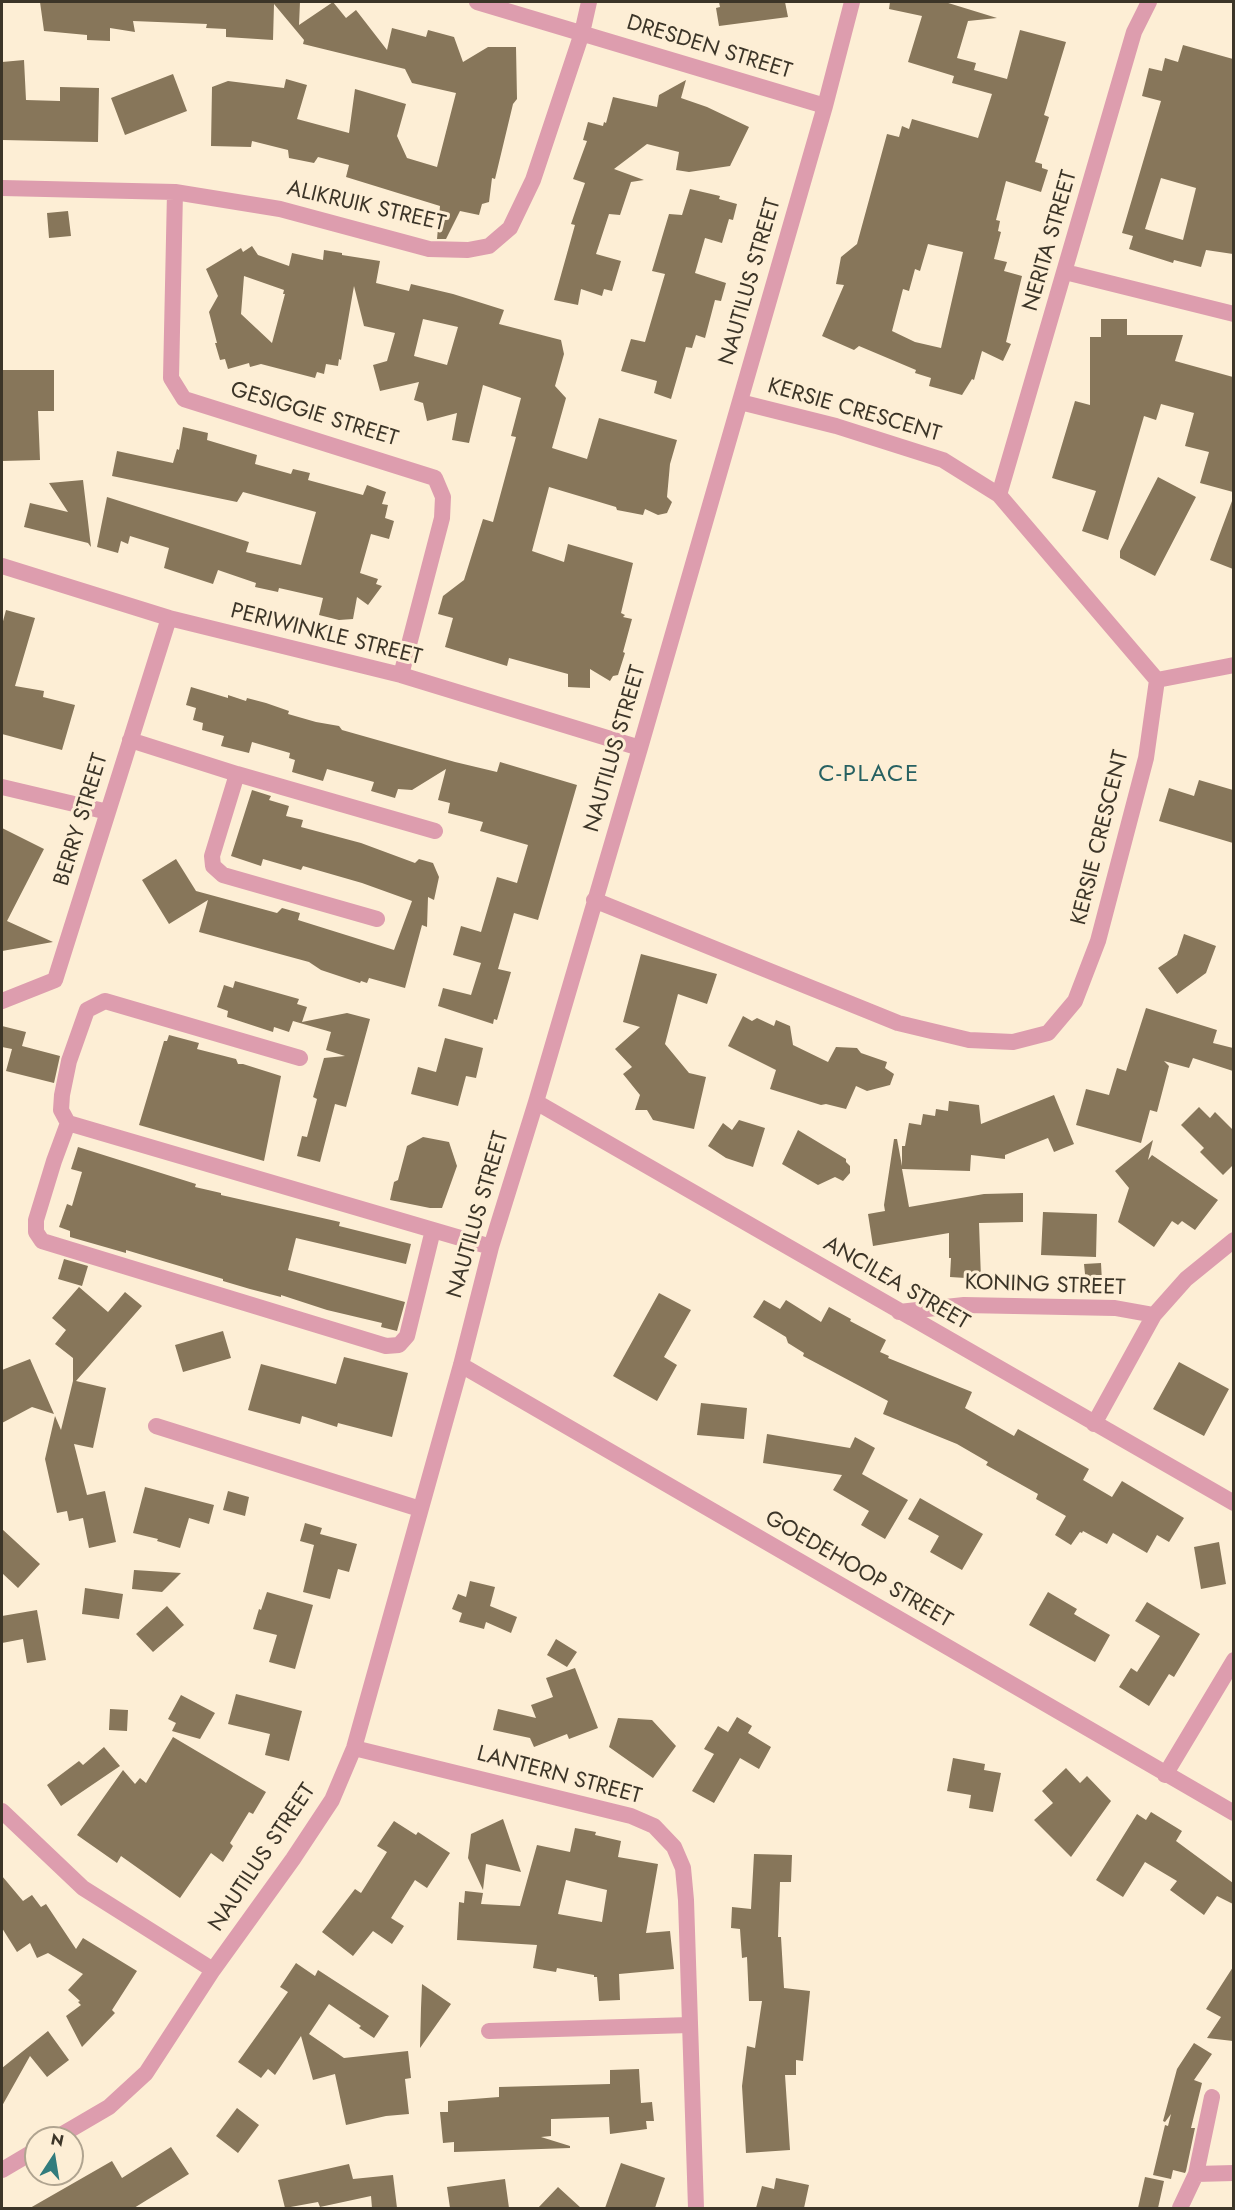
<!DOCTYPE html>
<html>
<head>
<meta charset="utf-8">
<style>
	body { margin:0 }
	#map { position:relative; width:1235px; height:2210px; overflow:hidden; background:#fdeed5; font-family:Jost,sans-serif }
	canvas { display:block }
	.frame { position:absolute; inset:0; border:3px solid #3c3528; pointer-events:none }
	.north { position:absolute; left:24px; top:2126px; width:60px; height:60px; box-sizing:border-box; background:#fdeed5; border:2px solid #b0a490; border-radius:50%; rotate:12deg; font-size:16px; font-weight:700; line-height:24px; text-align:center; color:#3c3528 }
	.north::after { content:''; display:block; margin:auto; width:21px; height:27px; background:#327c7d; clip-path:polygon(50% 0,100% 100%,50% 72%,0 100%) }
</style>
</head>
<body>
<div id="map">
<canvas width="1235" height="2210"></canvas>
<div class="frame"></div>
<div class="north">N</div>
</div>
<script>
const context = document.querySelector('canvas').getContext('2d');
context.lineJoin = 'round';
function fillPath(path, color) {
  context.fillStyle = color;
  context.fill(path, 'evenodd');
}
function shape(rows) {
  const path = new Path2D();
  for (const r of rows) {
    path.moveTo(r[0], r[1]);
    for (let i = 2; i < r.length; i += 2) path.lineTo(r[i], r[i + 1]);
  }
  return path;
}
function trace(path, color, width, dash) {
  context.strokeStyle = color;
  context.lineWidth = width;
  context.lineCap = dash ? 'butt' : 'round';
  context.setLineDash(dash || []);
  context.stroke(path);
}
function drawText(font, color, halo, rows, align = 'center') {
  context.font = font + ' Jost,sans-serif';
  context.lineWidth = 6;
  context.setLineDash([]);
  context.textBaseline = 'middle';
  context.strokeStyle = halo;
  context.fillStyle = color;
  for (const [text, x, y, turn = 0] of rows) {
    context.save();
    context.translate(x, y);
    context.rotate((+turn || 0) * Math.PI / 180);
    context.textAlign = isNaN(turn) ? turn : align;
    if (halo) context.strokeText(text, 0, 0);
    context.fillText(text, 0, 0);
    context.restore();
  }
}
const building = shape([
	[40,2,300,2,299,25,333,2,346,18,356,10,387,50,392,28,426,37,428,30,454,37,463,62,488,47,516,47,517,99,513,104,495,179,492,178,489,202,482,204,479,215,460,211,446,239,437,239,440,206,346,177,349,165,318,157,314,163,289,158,288,150,252,141,251,147,211,146,212,87,228,81,284,88,286,79,307,85,297,119,349,133,355,89,406,104,397,136,407,158,437,167,456,93,412,83,405,69,303,44,304,40,274,4,273,40,226,37,226,29,206,28,207,24,133,21,135,32,110,28,110,41,87,40,87,35,44,31],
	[719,2,785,2,788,17,719,26,716,8,720,7],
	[890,2,945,2,997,18,968,21,957,58,976,63,974,70,1007,79,1020,30,1066,42,1044,115,1049,117,1035,162,1042,164,1042,168,1048,170,1041,192,1006,181,996,220,1000,221,998,231,1001,232,994,259,1007,262,1004,271,1022,276,1006,342,1011,344,1003,361,982,351,974,380,972,379,962,395,929,386,931,378,915,373,916,370,859,346,854,350,822,336,844,285,836,284,841,257,857,244,887,134,899,137,902,126,909,129,912,119,978,138,992,94,952,83,954,76,908,62,922,16,889,9],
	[928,244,963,252,941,348,915,342,892,331,903,289,909,291,915,269,920,271],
	[1183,45,1233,59,1233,254,1206,250,1201,267,1174,260,1173,263,1129,249,1133,236,1122,233,1161,101,1142,96,1149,68,1162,71,1165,58,1178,62],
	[1161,178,1196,188,1183,240,1145,229],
	[24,60,26,100,60,101,60,87,99,88,98,142,2,140,2,62],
	[173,74,187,111,125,135,111,98],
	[686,80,681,98,707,107,749,127,730,166,689,172,676,170,679,152,647,144,614,169,644,180,631,182,620,215,609,214,596,254,621,261,612,291,604,289,602,296,581,289,578,305,554,300,575,225,571,224,585,183,573,179,587,141,583,140,588,122,603,126,604,122,606,123,613,97,657,107,659,95],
	[690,189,720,196,719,199,737,204,733,220,729,219,722,243,705,238,695,273,726,283,721,301,715,300,705,338,696,335,692,348,686,347,671,399,654,393,657,381,621,371,631,339,645,342,665,274,652,271,669,214,682,215],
	[68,211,71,236,49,238,47,213],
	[252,246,258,255,289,266,292,253,323,260,324,250,342,253,342,255,380,261,376,283,409,291,411,284,453,294,504,310,499,324,561,340,564,354,555,386,566,398,552,448,587,459,599,418,677,440,670,464,667,497,672,502,667,513,658,515,645,509,643,515,617,510,616,507,549,487,532,551,564,562,568,544,633,563,621,613,625,615,623,617,632,619,623,652,625,653,618,675,613,676,610,681,590,669,590,688,568,687,568,674,509,658,507,666,445,647,453,618,438,614,443,596,464,580,483,519,493,522,516,437,511,436,521,398,483,385,469,443,452,440,457,413,427,421,423,403,414,400,419,382,380,391,373,365,387,361,395,333,364,326,354,286,341,360,339,359,338,366,326,364,324,374,317,372,315,378,261,364,250,367,249,363,228,369,225,359,220,360,215,343,217,343,209,312,218,296,206,269,241,248,243,252],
	[244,276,284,290,283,294,285,294,272,343,241,314],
	[423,319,458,327,447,365,414,356],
	[1101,319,1127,319,1127,335,1183,335,1175,361,1233,377,1233,492,1200,483,1209,452,1185,446,1194,413,1161,404,1156,420,1144,416,1108,540,1082,531,1096,491,1052,478,1075,401,1090,405,1090,337,1101,337],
	[2,370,54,370,54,411,38,411,40,460,2,461],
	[183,427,208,433,207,440,257,455,255,464,291,474,293,469,310,473,308,480,363,495,367,485,386,492,382,504,388,505,385,518,394,521,389,539,371,534,360,573,378,579,376,584,382,586,368,605,357,597,353,619,339,620,319,615,323,598,279,588,278,592,255,587,256,583,218,570,213,584,164,568,169,548,130,536,128,544,121,541,118,553,97,547,107,497,249,542,246,552,301,565,316,512,243,492,237,502,112,476,117,451,173,463,177,449,179,450],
	[1158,477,1196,497,1155,576,1120,558,1120,551],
	[83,480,91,547,88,543,24,527,30,503,68,512,49,483],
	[1232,501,1233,501,1233,569,1210,560],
	[6,610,35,618,15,686,44,691,43,697,75,705,62,750,2,734,2,625],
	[191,687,228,698,228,695,246,701,247,698,266,703,289,711,288,714,316,722,339,726,342,730,455,762,497,772,500,762,577,785,538,920,514,913,498,969,511,972,497,1020,494,1019,493,1024,438,1006,443,988,471,995,481,963,453,955,461,926,481,932,497,877,517,883,528,845,480,831,483,822,448,813,450,803,438,800,446,769,412,790,398,789,395,798,371,791,374,782,327,769,323,781,292,772,295,760,289,758,290,753,252,742,249,753,221,746,224,736,202,730,203,723,193,720,196,708,186,705],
	[1199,780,1233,790,1233,843,1159,821,1169,788,1194,796],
	[252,790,271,796,269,800,289,806,286,816,303,820,301,827,361,843,415,863,419,859,433,863,439,877,434,900,428,897,427,927,422,925,405,988,369,978,367,983,361,981,360,983,321,970,309,962,199,932,208,900,169,924,142,880,176,859,196,891,277,913,282,908,300,913,298,920,394,950,412,901,362,883,303,866,301,870,263,859,261,866,231,856],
	[2,828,44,849,7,921,53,942,2,951],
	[1184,934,1216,946,1206,973,1177,994,1158,968,1177,955],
	[641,954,717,974,707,1004,678,994,665,1044,689,1073,706,1077,694,1129,653,1120,647,1110,635,1110,640,1095,623,1074,632,1067,615,1049,640,1027,623,1022],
	[235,981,299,999,297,1004,307,1007,302,1022,347,1013,370,1019,346,1107,335,1104,320,1162,297,1156,302,1136,307,1137,317,1099,313,1097,324,1058,345,1056,326,1050,331,1032,293,1021,289,1032,274,1027,273,1032,227,1017,228,1011,217,1007,224,985,233,988],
	[1146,1008,1217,1030,1213,1043,1233,1048,1233,1071,1193,1058,1189,1068,1164,1061,1169,1066,1157,1112,1150,1110,1141,1143,1076,1125,1086,1089,1109,1095,1117,1068,1126,1071],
	[743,1016,752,1021,757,1018,774,1026,776,1020,790,1026,793,1045,828,1062,836,1047,857,1048,861,1053,887,1062,885,1068,894,1074,890,1085,867,1091,856,1086,846,1109,826,1104,821,1105,770,1089,776,1070,728,1046],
	[2,1026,26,1032,22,1046,60,1056,54,1083,6,1071,12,1049,2,1047],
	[169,1035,199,1043,197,1049,236,1059,238,1064,243,1064,281,1076,264,1161,139,1125,164,1041,167,1041],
	[445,1038,483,1048,476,1078,466,1076,458,1106,411,1094,418,1067,436,1072],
	[1054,1095,1074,1144,1054,1152,1048,1138,1005,1155,1005,1159,971,1155,970,1171,902,1169,909,1207,984,1194,1023,1193,1023,1222,979,1223,981,1279,950,1277,951,1258,949,1258,949,1233,873,1246,868,1214,885,1211,884,1205,894,1139,897,1139,902,1166,902,1146,905,1146,909,1123,921,1125,923,1114,935,1116,936,1109,948,1111,949,1101,979,1105,981,1124],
	[1199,1107,1210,1118,1215,1112,1233,1130,1233,1165,1223,1175,1200,1152,1204,1148,1181,1125],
	[739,1120,765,1128,753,1167,726,1158,708,1146,723,1123,732,1130],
	[798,1130,846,1159,846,1162,850,1166,850,1173,843,1181,835,1177,818,1185,782,1164],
	[423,1137,449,1142,457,1166,442,1208,430,1208,390,1200,394,1182,398,1180,407,1146],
	[1153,1140,1148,1160,1152,1155,1218,1200,1195,1230,1182,1221,1178,1225,1172,1221,1154,1247,1118,1222,1129,1188,1115,1171],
	[78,1147,196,1184,195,1187,221,1193,221,1195,340,1222,339,1226,411,1244,406,1264,296,1238,288,1270,405,1302,397,1331,381,1327,382,1323,327,1310,281,1295,281,1297,250,1289,223,1281,223,1279,126,1250,126,1253,70,1237,70,1231,59,1227,67,1204,72,1206,82,1172,71,1169],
	[1043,1212,1097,1214,1096,1257,1041,1255],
	[64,1259,88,1266,82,1286,58,1279],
	[1101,1263,1102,1282,1086,1284,1084,1264],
	[79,1287,108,1312,125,1292,142,1306,76,1381,106,1388,93,1448,74,1444,87,1495,105,1491,116,1542,89,1548,83,1518,69,1521,67,1511,57,1513,45,1459,55,1416,61,1430,73,1381,73,1358,55,1344,66,1330,52,1318],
	[659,1293,691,1310,664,1357,677,1365,657,1401,613,1376],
	[764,1300,780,1309,786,1300,821,1322,829,1307,851,1319,850,1321,886,1340,880,1352,889,1356,888,1358,972,1392,965,1408,1014,1436,1018,1429,1089,1469,1083,1480,1112,1497,1122,1481,1184,1518,1169,1542,1157,1535,1147,1553,1113,1533,1107,1544,1083,1531,1082,1533,1080,1532,1071,1545,1055,1535,1066,1516,1036,1499,1038,1494,986,1465,988,1462,957,1444,883,1414,888,1401,803,1356,804,1353,788,1343,786,1337,753,1317],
	[223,1331,231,1358,183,1372,175,1345],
	[344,1357,408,1373,392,1437,338,1423,337,1427,302,1416,300,1424,248,1410,261,1364,336,1384],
	[30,1359,54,1414,32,1407,2,1423,2,1370],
	[1179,1362,1229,1389,1204,1436,1153,1409],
	[701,1403,747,1408,744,1439,697,1435],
	[767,1434,850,1448,855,1437,875,1448,862,1474,908,1500,885,1539,861,1525,869,1511,833,1490,842,1475,763,1463],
	[145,1487,214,1505,209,1524,189,1518,180,1548,157,1541,158,1539,133,1533],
	[228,1491,249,1497,245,1516,223,1510],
	[920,1498,983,1534,962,1570,930,1552,939,1536,908,1519],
	[305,1523,322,1528,320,1534,357,1544,349,1572,338,1569,330,1599,303,1592,314,1545,300,1541],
	[2,1529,40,1564,18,1588,2,1573],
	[1219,1542,1226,1584,1201,1589,1194,1547],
	[134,1570,181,1573,162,1592,132,1589],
	[470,1581,495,1587,490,1606,517,1617,511,1633,486,1622,484,1629,459,1622,462,1613,452,1609,458,1594,466,1597],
	[85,1588,123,1594,119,1619,82,1614],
	[267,1592,313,1605,295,1669,269,1662,277,1635,253,1629,259,1609,261,1610],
	[1048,1592,1077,1609,1074,1614,1110,1635,1095,1662,1029,1625],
	[1147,1602,1200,1634,1174,1677,1169,1674,1149,1706,1119,1687,1131,1668,1137,1672,1160,1636,1135,1621],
	[167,1606,184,1625,153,1652,136,1634],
	[37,1610,46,1660,27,1663,23,1639,2,1643,2,1616],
	[556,1639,577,1652,567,1667,547,1655],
	[575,1668,598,1728,569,1739,567,1734,534,1747,530,1738,493,1730,498,1709,536,1718,531,1705,553,1697,546,1678],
	[236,1694,302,1711,289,1761,265,1755,270,1734,228,1724],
	[181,1695,215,1713,200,1739,172,1731,176,1723,168,1719],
	[110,1709,128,1710,127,1731,109,1730],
	[737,1717,752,1726,748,1733,771,1747,759,1769,740,1758,714,1803,692,1791,714,1754,704,1749,718,1726,728,1732],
	[618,1718,652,1720,676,1746,653,1778,609,1747],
	[173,1737,266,1792,253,1814,249,1812,230,1843,233,1846,223,1862,211,1853,180,1898,121,1856,117,1863,77,1835,123,1770,135,1784,140,1778,146,1783],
	[104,1747,120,1766,61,1806,47,1785,79,1761,83,1765],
	[953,1758,985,1764,984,1770,1001,1773,993,1812,969,1808,971,1795,947,1791],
	[1066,1768,1080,1783,1087,1776,1111,1801,1071,1857,1034,1820,1053,1803,1042,1791],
	[1151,1812,1182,1831,1176,1841,1233,1883,1233,1904,1217,1896,1204,1915,1170,1890,1177,1881,1145,1862,1123,1897,1096,1880,1137,1814,1146,1820],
	[503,1819,521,1872,486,1864,483,1890,468,1858,471,1834],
	[394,1821,416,1835,418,1832,450,1853,427,1888,415,1880,391,1918,404,1926,392,1944,373,1931,353,1956,322,1932,355,1889,361,1893,387,1852,377,1846],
	[575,1828,596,1832,595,1835,621,1841,618,1857,658,1864,646,1933,670,1931,674,1969,619,1974,620,2000,599,2001,597,1977,594,1977,594,1975,557,1968,556,1972,533,1968,537,1945,457,1940,459,1902,464,1903,465,1891,483,1893,481,1904,520,1906,537,1845,570,1852],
	[566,1880,607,1890,602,1922,558,1914],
	[754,1854,792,1855,791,1882,780,1882,778,1937,781,1937,784,1988,810,1991,803,2061,796,2060,796,2075,785,2075,790,2150,746,2153,742,2086,747,2046,755,2048,762,2001,749,2001,747,1957,742,1958,740,1929,731,1928,732,1907,751,1909],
	[2,1876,23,1901,32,1895,41,1907,46,1904,76,1949,83,1938,137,1971,112,2010,115,2013,82,2047,66,2016,81,2005,78,2002,80,2001,68,1990,83,1974,48,1953,37,1958,30,1943,17,1952,2,1928],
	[296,1963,315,1976,318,1970,389,2016,374,2038,359,2028,361,2026,329,2004,309,2034,344,2058,408,2051,411,2078,405,2079,409,2114,386,2116,346,2125,335,2074,313,2080,301,2036,275,2075,268,2069,261,2078,238,2062,288,1992,280,1987],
	[1233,1967,1233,2041,1207,2038,1221,2017,1206,2009],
	[422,1984,451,2004,420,2048,421,2008],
	[48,2031,69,2060,47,2077,30,2056,2,2106,2,2068],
	[1194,2043,1212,2054,1194,2080,1202,2083,1191,2128,1195,2128,1186,2171,1185,2173,1173,2170,1171,2179,1153,2175,1165,2125,1168,2126,1171,2114,1165,2122,1163,2121,1177,2069],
	[639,2069,641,2103,652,2102,654,2121,646,2121,647,2129,610,2134,609,2117,551,2119,551,2136,541,2137,570,2146,570,2148,454,2152,454,2142,443,2143,440,2112,448,2112,448,2101,499,2097,499,2087,610,2084,610,2070],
	[237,2108,259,2125,238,2153,216,2136],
	[171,2147,189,2174,134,2208,30,2208,112,2161,122,2178],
	[621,2163,665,2178,655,2208,605,2208],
	[349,2164,353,2179,393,2175,397,2208,372,2208,371,2196,320,2207,318,2202,285,2208,278,2180],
	[1145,2177,1164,2181,1158,2208,1138,2208],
	[776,2178,809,2185,804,2208,756,2208,762,2186,774,2189],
	[505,2179,509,2208,450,2208,447,2187],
	[558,2187,581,2208,538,2208]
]);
const minor = shape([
	[477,2,825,106],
	[2,188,175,192,280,209,429,249,468,250,489,246,510,228,533,180,582,33,589,2],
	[175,192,171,378,184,399,435,478,443,497,442,518,401,675],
	[1065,272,1234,314],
	[999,495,1134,32,1149,2],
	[2,566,169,618,401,675,640,748],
	[1157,680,1234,665],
	[130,740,237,774,435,831],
	[237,774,212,856,213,866,223,875,377,919],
	[2,787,108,812],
	[594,900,898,1023,969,1040,1013,1042,1048,1033,1075,1001,1098,941,1146,758,1157,680,999,495,943,460,836,426,740,402],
	[2,1001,55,980,169,618],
	[300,1058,105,1001,87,1010,69,1061,62,1095,61,1110,68,1123,491,1247],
	[536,1102,1234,1503],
	[68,1123,54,1161,36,1220,36,1232,42,1241,386,1346,399,1345,407,1336,433,1230],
	[899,1312,964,1305,1115,1308,1154,1315],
	[461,1365,1234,1813],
	[1094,1424,1154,1315,1186,1279,1234,1240],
	[156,1426,420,1509],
	[354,1748,631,1816,654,1826,674,1847,683,1868,686,1900,696,2208],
	[1165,1775,1234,1660],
	[2,1811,83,1888,213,1970],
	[489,2031,690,2025],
	[56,2138,109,2107,146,2073,213,1970,293,1859,332,1800,354,1748,461,1365,491,1247,536,1102,640,748,825,106,852,2],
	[2,2170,36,2150],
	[1196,2174,1234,2173],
	[1180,2208,1196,2174,1212,2097]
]);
const streetNames = [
	["DRESDEN STREET",709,48,17],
	["ALIKRUIK STREET",366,207,13],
	["NERITA STREET",1051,241,-74],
	["NAUTILUS STREET",751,282,-74],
	["KERSIE CRESCENT",854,411,16],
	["GESIGGIE STREET",314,415,17],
	["PERIWINKLE STREET",326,635,14],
	["NAUTILUS STREET",616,749,-74],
	["BERRY STREET",82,820,-73],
	["KERSIE CRESCENT",1101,838,-76],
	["NAUTILUS STREET",479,1215,-74],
	["ANCILEA STREET",896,1284,30],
	["KONING STREET",1045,1286,2],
	["GOEDEHOOP STREET",858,1570,30],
	["LANTERN STREET",559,1776,15],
	["NAUTILUS STREET",263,1858,-56]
];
const neighbourhoodNames = [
	["C-PLACE",869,775]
];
fillPath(building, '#87765a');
trace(minor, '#dd9dae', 16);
drawText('22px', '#3c3528', '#fdeed5', streetNames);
context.letterSpacing = '1.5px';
drawText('24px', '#276162', '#fdeed5', neighbourhoodNames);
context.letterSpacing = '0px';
</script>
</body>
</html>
